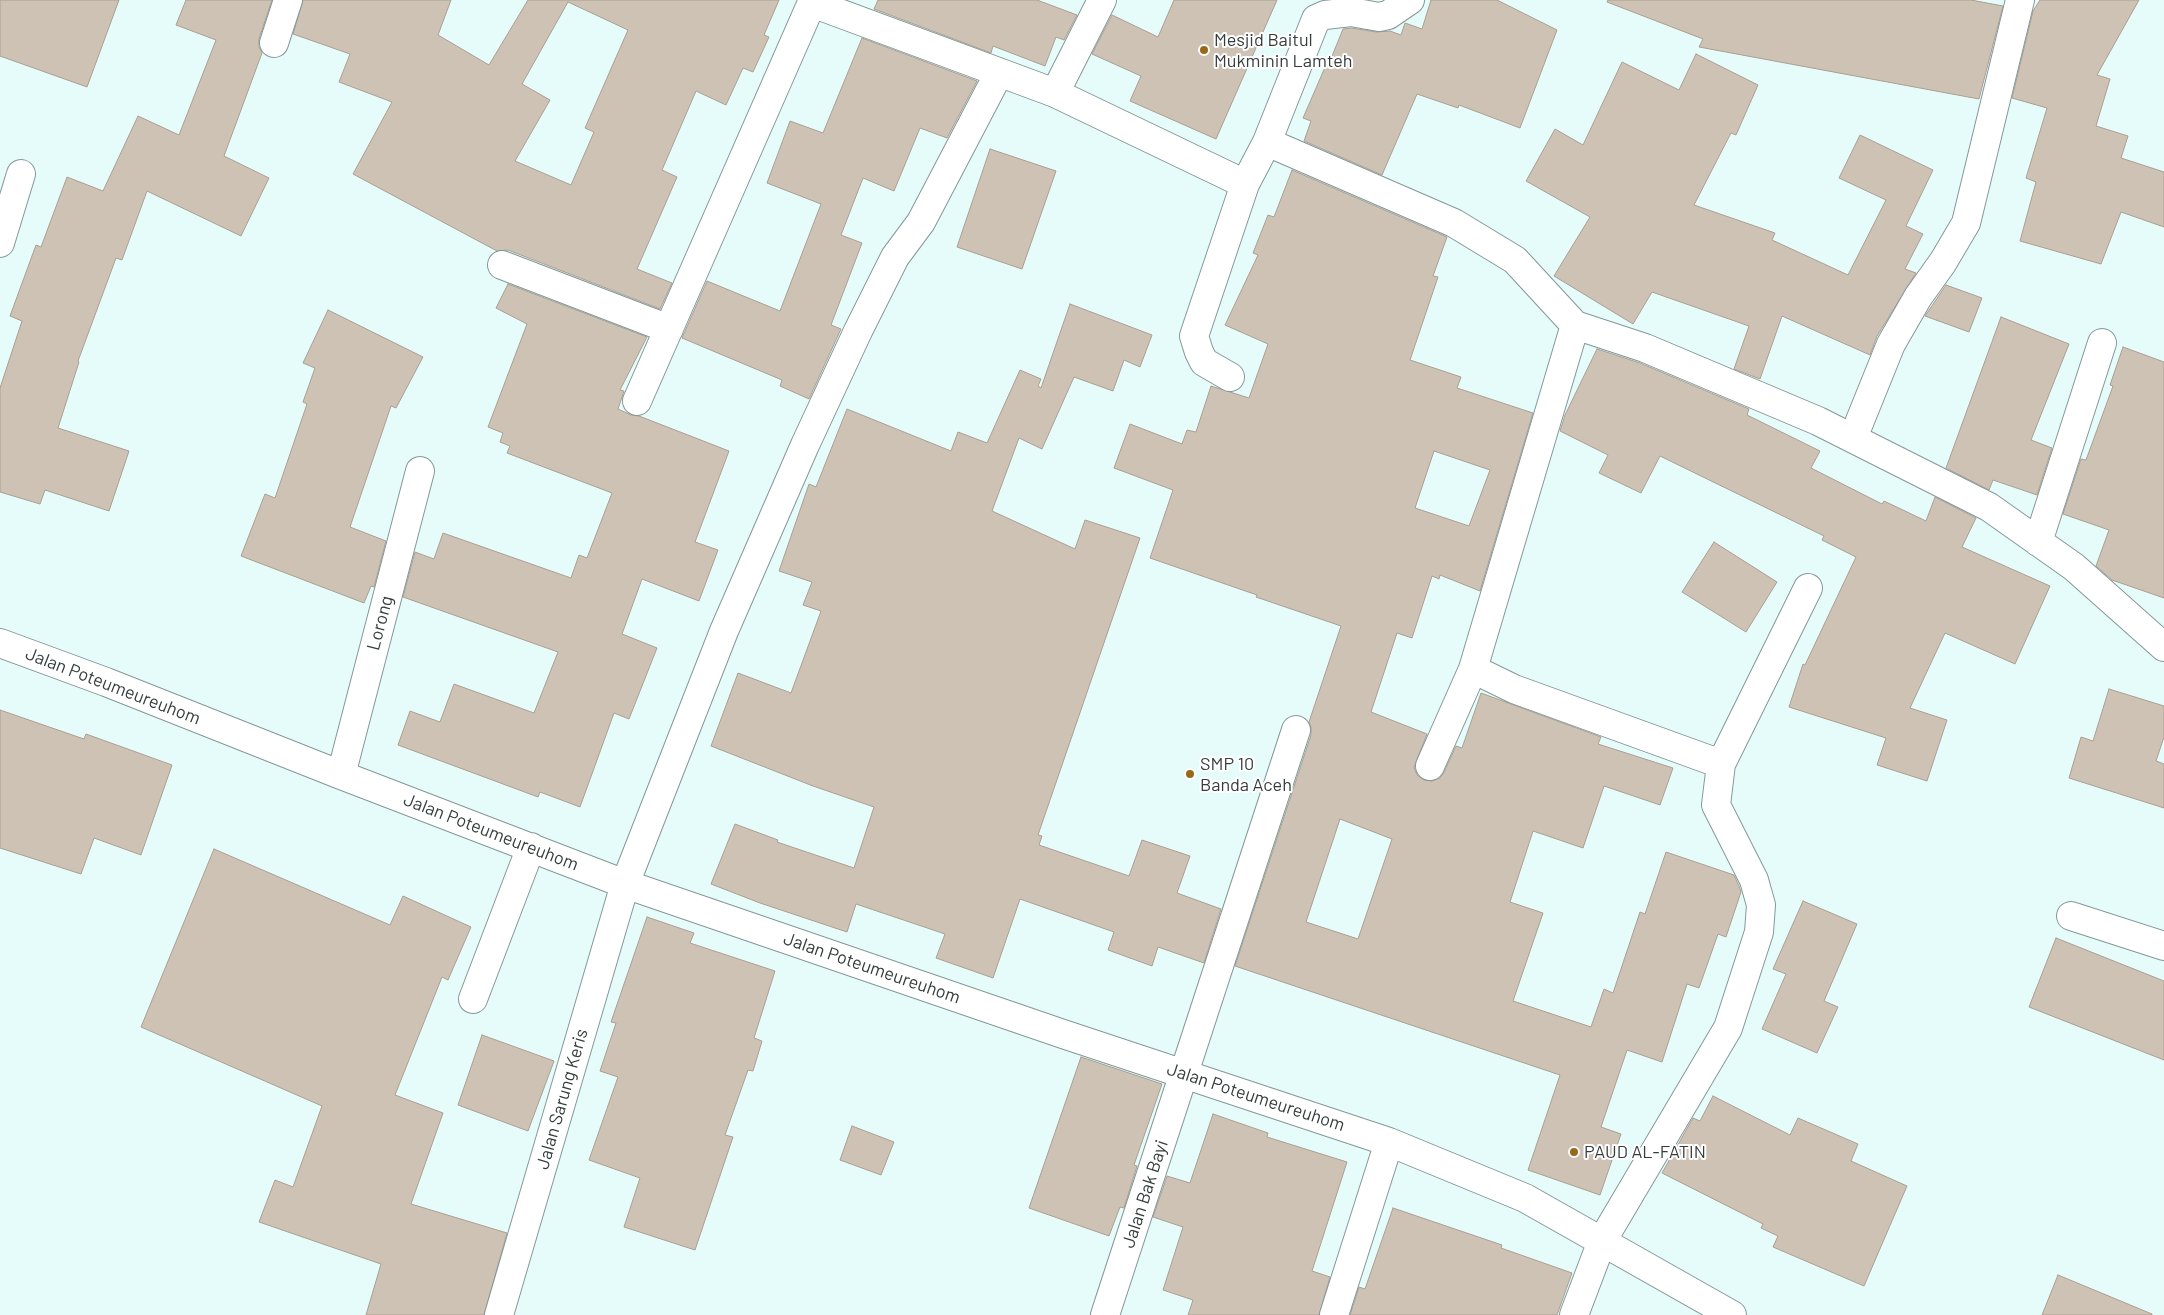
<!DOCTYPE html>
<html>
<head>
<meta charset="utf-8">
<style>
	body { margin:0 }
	canvas { display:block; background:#e6fcfb }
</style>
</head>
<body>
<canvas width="2164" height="1315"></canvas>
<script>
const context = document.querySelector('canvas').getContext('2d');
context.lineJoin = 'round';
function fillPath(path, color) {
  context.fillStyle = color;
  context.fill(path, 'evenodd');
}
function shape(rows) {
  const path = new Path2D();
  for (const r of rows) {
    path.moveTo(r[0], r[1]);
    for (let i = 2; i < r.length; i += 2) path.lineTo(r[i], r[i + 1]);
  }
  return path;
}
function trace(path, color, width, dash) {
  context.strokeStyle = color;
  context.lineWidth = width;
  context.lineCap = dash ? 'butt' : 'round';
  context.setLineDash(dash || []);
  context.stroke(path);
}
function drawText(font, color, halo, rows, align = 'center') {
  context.font = font + ' Barlow,sans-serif';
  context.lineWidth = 4;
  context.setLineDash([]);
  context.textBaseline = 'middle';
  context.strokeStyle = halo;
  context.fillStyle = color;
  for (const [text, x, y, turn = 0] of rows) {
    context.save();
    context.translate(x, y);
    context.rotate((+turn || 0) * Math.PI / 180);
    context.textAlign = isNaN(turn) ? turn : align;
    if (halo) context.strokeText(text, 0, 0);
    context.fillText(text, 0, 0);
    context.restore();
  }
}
const building = shape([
	[0,0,119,0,87,87,0,56,0,0],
	[186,0,272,0,259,39,259,47,262,53,224,156,269,178,241,236,147,191,122,260,116,258,78,361,79,362,58,428,129,451,109,511,45,490,40,504,0,492,0,388,22,321,10,316,36,245,41,247,67,177,103,191,138,116,179,135,216,40,176,25,186,0],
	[303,0,451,0,438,35,489,65,528,0,779,0,764,35,769,37,753,72,743,68,726,105,696,91,662,170,677,177,637,269,672,283,660,309,508,250,497,251,353,174,392,102,339,82,350,54,293,34,303,0],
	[568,2,628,30,585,128,594,132,571,185,515,161,550,100,522,84,568,2],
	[878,0,1037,0,1077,15,1064,40,1056,37,1045,66,993,46,991,53,874,9,878,0],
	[1174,0,1277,0,1216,139,1130,101,1141,76,1092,54,1112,15,1158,37,1174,0],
	[1431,0,1497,0,1557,30,1520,128,1459,105,1458,108,1417,94,1382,175,1304,141,1311,121,1303,118,1326,65,1328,66,1343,29,1351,28,1377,32,1390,31,1401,35,1405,23,1422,29,1431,0],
	[1608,0,1971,0,2003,6,1979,99,1699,47,1703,39,1607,2,1608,0],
	[2040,0,2139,0,2097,75,2110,79,2096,126,2128,136,2121,158,2164,172,2164,227,2121,212,2101,264,2020,241,2036,182,2026,178,2047,108,2012,98,2033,11,2040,0],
	[862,38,977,81,947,138,920,128,894,191,863,178,841,235,862,243,831,325,841,329,809,399,780,386,782,380,682,338,707,281,780,311,821,204,767,183,790,121,823,133,862,38],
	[1696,54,1758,85,1736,135,1731,133,1694,205,1775,233,1772,240,1848,275,1886,200,1839,178,1860,135,1933,170,1906,226,1923,234,1905,269,1916,273,1877,336,1870,355,1782,316,1760,379,1734,369,1749,326,1652,292,1633,324,1554,276,1590,217,1526,181,1555,129,1583,145,1622,62,1679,90,1696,54],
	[990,149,1056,171,1022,269,957,247,990,149],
	[1292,170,1447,237,1433,276,1438,277,1410,360,1461,377,1457,388,1533,413,1480,591,1440,575,1439,579,1432,576,1412,638,1397,633,1371,712,1427,734,1414,767,1417,775,1424,780,1432,781,1440,778,1444,772,1456,746,1462,748,1481,693,1601,737,1598,744,1673,768,1660,805,1604,786,1583,848,1533,831,1510,902,1543,913,1513,1001,1591,1027,1604,989,1613,993,1640,912,1645,914,1666,852,1734,875,1739,886,1741,892,1726,937,1718,934,1699,988,1687,984,1662,1062,1627,1050,1601,1127,1621,1134,1600,1195,1528,1170,1560,1075,1235,966,1311,735,1311,727,1309,722,1341,626,1256,597,1257,595,1150,558,1173,490,1114,468,1130,424,1182,444,1187,430,1196,432,1211,386,1249,398,1268,344,1225,325,1258,255,1253,253,1268,215,1274,217,1292,170],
	[1434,451,1490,470,1469,526,1415,508,1434,451],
	[1340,819,1392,839,1358,939,1306,922,1340,819],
	[508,284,647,337,620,390,624,391,618,409,631,415,639,416,729,451,695,542,718,550,699,601,642,579,622,634,657,648,629,719,614,713,580,807,540,792,538,797,398,745,410,711,440,722,454,684,534,713,558,652,403,597,415,552,434,559,443,533,571,578,579,555,587,558,612,493,507,453,510,446,500,442,503,433,488,427,527,324,496,308,508,284],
	[1946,285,1982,298,1969,332,1925,316,1946,285],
	[1070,304,1152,335,1140,367,1124,360,1113,391,1074,377,1042,449,1019,438,992,511,1075,549,1085,520,1140,538,1038,835,1042,836,1039,845,1129,876,1142,840,1190,856,1177,893,1221,909,1204,963,1158,947,1152,966,1108,950,1114,932,1020,899,993,978,936,958,945,934,856,904,847,932,760,903,711,884,735,824,778,840,777,842,854,868,874,807,813,786,711,746,738,673,791,693,821,611,803,605,812,582,779,571,809,484,816,487,847,409,951,451,958,432,987,443,1020,370,1041,379,1038,386,1041,388,1070,304],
	[328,310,423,357,396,408,391,406,350,527,386,541,374,587,371,586,364,603,241,556,265,494,275,498,307,404,303,402,315,368,303,363,328,310],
	[2001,317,2069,344,2031,440,2052,448,2037,495,1993,480,1989,490,1946,468,2001,317],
	[2123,347,2164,362,2164,598,2112,580,2096,566,2109,530,2063,514,2081,459,2086,460,2113,386,2110,385,2123,347],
	[1597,349,1640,363,1749,409,1747,415,1820,451,1811,468,1882,504,1884,501,1926,521,1935,497,1976,518,1962,547,2050,586,2015,664,1945,633,1910,708,1947,720,1927,781,1877,765,1886,738,1789,707,1803,664,1805,665,1856,557,1822,540,1824,536,1660,456,1641,493,1599,473,1608,455,1560,431,1565,415,1597,349],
	[1714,542,1777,582,1746,632,1682,592,1714,542],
	[2109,689,2164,706,2164,737,2156,761,2164,764,2164,808,2069,778,2081,737,2093,741,2109,689],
	[0,710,84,739,86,734,172,765,141,855,94,838,81,874,0,848,0,710],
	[214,849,390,925,403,896,471,927,448,980,442,977,395,1095,443,1113,411,1204,507,1233,484,1315,366,1315,381,1264,259,1222,275,1180,293,1187,322,1106,141,1027,214,849],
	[1803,901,1857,924,1824,1001,1838,1007,1817,1053,1762,1029,1786,974,1773,969,1803,901],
	[647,917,694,933,690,943,775,971,754,1038,762,1041,753,1071,748,1070,725,1135,733,1137,695,1250,624,1227,640,1178,589,1160,618,1077,600,1071,616,1023,611,1022,647,917],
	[2056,938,2164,981,2164,1060,2029,1007,2056,938],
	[482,1035,554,1061,528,1131,458,1105,482,1035],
	[1081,1057,1162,1084,1134,1165,1137,1166,1124,1208,1120,1207,1109,1236,1029,1208,1081,1057],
	[1713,1096,1790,1135,1798,1118,1858,1144,1851,1161,1907,1186,1864,1286,1773,1247,1778,1236,1761,1228,1763,1224,1662,1173,1693,1118,1700,1121,1713,1096],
	[1213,1114,1268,1133,1267,1137,1347,1162,1312,1271,1330,1277,1319,1315,1188,1315,1193,1300,1163,1290,1183,1227,1153,1217,1167,1176,1190,1183,1213,1114],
	[852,1126,894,1142,881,1175,840,1160,852,1126],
	[1393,1208,1502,1245,1501,1248,1572,1273,1557,1315,1350,1315,1359,1287,1365,1289,1393,1208],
	[2058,1275,2152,1314,2152,1315,2042,1315,2058,1275]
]);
const minor = shape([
	[812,3,1055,93,1102,0],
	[274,43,288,0],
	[1055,93,1245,184],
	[1267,142,1454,223,1515,260,1575,325,1645,348,1818,421,1989,507,2074,567,2164,647],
	[0,243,21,174],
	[502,265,669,329],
	[1230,377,1204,362,1199,352,1194,336,1245,184,1267,142,1316,19,1325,15,1351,12,1379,17,1388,15,1410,0],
	[637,401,813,0],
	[1853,438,1891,344,1918,297,1943,262,1966,223,2020,0],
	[2038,542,2102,343],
	[0,643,106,682,341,775,625,884,1063,1034,1389,1142,1525,1198,1732,1315],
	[1473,669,1514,689,1721,764],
	[1430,766,1473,669,1575,325],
	[341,775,420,471],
	[2071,916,2164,946],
	[473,999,531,847],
	[499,1315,625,884,724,631,805,445,858,331,895,257,921,222,999,73],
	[1105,1315,1296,730],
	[1334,1315,1389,1142],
	[1574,1315,1602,1241,1728,1028,1759,932,1761,905,1754,880,1716,805,1721,764,1808,588]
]);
const markers = [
	[1204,50,5,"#976918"],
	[1190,774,5,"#976918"],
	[1574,1152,5,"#976918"]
];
const poiNames = [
	["Mesjid Baitul",1214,40],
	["Mukminin Lamteh",1214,61],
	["SMP 10",1200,764],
	["Banda Aceh",1200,785],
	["PAUD AL-FATIN",1584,1152]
];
const streetNames = [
	["Lorong",380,623,-75],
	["Jalan Poteumeureuhom",113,686,21],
	["Jalan Poteumeureuhom",491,832,21],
	["Jalan Poteumeureuhom",872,968,19],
	["Jalan Poteumeureuhom",1256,1097,18],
	["Jalan Sarung Keris",562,1099,-74],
	["Jalan Bak Bayi",1145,1194,-72]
];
fillPath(building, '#cdc2b4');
trace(building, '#aa9f92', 1);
trace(minor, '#849898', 30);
trace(minor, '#fff', 28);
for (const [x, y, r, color] of markers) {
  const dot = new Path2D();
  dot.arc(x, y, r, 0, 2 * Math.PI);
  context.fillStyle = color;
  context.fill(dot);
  trace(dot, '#fff', 2);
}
drawText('18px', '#343c3c', '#fff', poiNames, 'left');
drawText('18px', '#343c3c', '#fff', streetNames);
</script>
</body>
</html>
